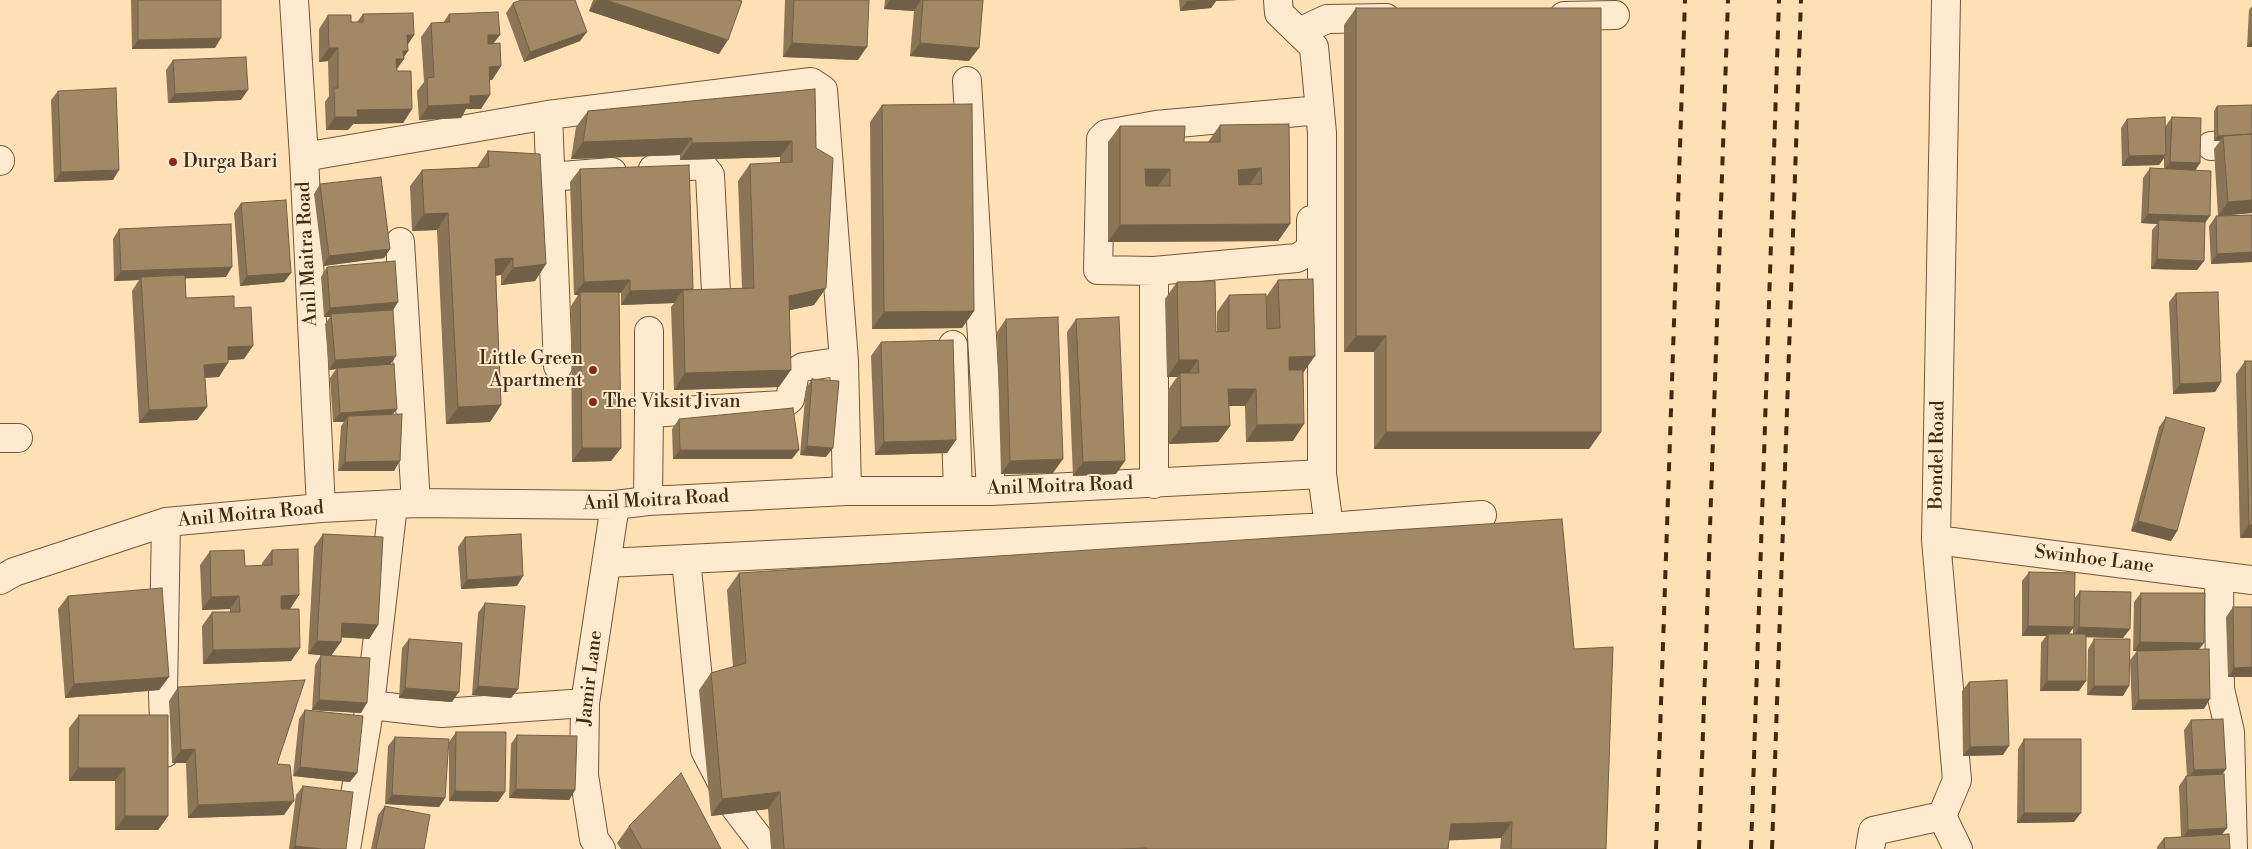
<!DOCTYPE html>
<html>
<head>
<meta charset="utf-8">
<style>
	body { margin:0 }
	canvas { display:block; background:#fee0b5 }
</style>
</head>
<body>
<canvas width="2252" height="849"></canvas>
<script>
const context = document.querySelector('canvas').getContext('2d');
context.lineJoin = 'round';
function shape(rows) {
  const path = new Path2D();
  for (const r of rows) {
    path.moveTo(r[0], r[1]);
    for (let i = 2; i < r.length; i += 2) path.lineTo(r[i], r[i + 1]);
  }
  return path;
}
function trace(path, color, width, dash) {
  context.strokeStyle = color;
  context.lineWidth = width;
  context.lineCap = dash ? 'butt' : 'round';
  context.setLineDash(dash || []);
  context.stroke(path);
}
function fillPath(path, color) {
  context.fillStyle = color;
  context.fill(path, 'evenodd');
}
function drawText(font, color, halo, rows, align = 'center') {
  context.font = font + ' "Libre Bodoni",serif';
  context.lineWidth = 4;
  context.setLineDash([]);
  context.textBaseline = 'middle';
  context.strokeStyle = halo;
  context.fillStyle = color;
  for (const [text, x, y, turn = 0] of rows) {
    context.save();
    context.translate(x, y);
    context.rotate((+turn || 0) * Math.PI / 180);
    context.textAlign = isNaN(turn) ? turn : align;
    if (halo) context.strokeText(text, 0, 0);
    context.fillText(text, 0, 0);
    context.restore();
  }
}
const minor = shape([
	[294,0,304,157,321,508],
	[1278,0,1279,13,1314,47,1322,133,1322,474,1329,527],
	[1564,16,1615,15],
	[1299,32,1327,19,1386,18],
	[967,81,991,491],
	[548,115,811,82,823,90,844,361,803,367,795,372,790,399,782,405,649,413,648,501],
	[2211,146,2252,143],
	[304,157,548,115,558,366],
	[0,160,0,161],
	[653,169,702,165,710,175,716,292],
	[549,177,612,172],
	[400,242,416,503],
	[1154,271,1297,258,1307,252,1311,244,1311,220],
	[649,331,649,413],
	[953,345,958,491],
	[844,361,847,491],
	[0,438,18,438],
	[1154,484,1154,271,1098,270,1101,139,1106,134,1156,125,1320,110],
	[1936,540,2252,580],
	[686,559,705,750,734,806,763,844,776,849],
	[607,563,1329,527,1482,515],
	[2219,576,2220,689,2230,732,2233,849],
	[0,580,14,572,166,522,321,508,416,503,615,505,648,501,847,491,991,491,1322,474],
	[370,705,442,713,585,703],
	[165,753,163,693,166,522],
	[1942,816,1958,849],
	[346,849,370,705,393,505],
	[601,849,594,839,584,775,585,703,615,505],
	[1870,849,1873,831,1942,816,1957,780,1936,540,1946,0]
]);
const rail = shape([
	[1656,849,1685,0],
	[1699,849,1728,0],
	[1751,849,1779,0],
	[1772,849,1801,0]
]);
const wall = shape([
	[131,0,221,0,215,48,132,49],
	[593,0,738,0,719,54,589,11],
	[785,0,869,0,858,60,783,57],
	[885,0,983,0,969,61,910,56,914,11,884,9],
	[1179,0,1238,0,1216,1,1211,8,1180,11],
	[513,3,580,41,524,62,506,13],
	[2252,6,2252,47,2247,47,2249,10],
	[1356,8,1601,432,1589,449,1374,449,1374,352,1344,352,1344,25],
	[363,14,414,35,407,45,408,51,404,57,404,59,396,70,412,109,403,123,353,124,348,130,326,130,325,102,329,96,328,61,319,62,319,29,328,15,351,22,357,22],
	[449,14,493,44,501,66,492,80,489,80,481,109,466,109,461,118,419,120,417,91,424,82,421,37,431,23,443,23],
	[173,60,241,100,168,103,166,70],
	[815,89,816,148,826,288,814,305,789,310,779,387,674,390,671,307,674,303,621,305,621,293,619,293,621,448,611,461,572,462,571,306,578,295,574,295,570,182,580,169,692,290,742,288,738,181,750,164,780,163,780,157,680,160,680,155,571,159,576,127,588,111],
	[58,91,113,180,54,182,51,100],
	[882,105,974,311,962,328,872,329,870,122],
	[2252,105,2252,213,2218,216,2214,149,2220,141,2214,141,2214,111,2217,106],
	[2172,117,2200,163,2195,171,2205,222,2204,261,2197,270,2151,269,2152,230,2157,224,2141,223,2143,178,2150,168,2164,169,2164,158,2159,165,2122,166,2121,128,2127,119,2165,127],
	[1289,124,1290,224,1278,241,1108,242,1108,142,1120,126,1184,142,1208,142,1220,125],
	[488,151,546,264,535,281,501,285,501,275,496,276,501,405,490,422,446,424,437,230,412,231,410,186,422,170,477,167],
	[320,184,390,249,384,258,323,266,314,194],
	[241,203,291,273,284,282,240,286,234,213],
	[2252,215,2252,262,2211,264,2209,226,2216,216],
	[119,229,226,277,185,278,186,298,234,308,244,359,228,360,219,377,205,378,207,407,197,420,139,423,132,291,139,280,114,281,113,239],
	[327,267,398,302,393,310,391,364,393,414,394,471,338,471,341,426,344,422,333,422,330,378,336,369,329,370,325,324,330,317,324,317,321,277],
	[1278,280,1303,373,1293,441,1246,442,1245,406,1229,406,1230,426,1218,442,1169,444,1168,390,1177,377,1167,377,1165,299,1177,282,1216,332,1217,332,1217,312,1229,295,1267,329,1266,297],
	[2176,293,2221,382,2215,392,2173,394,2169,302],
	[1006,319,1053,473,1001,474,997,332],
	[1076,319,1116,474,1073,476,1067,332],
	[881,342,956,440,947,453,875,455,871,356],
	[2245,361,2252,361,2252,538,2240,538,2236,374],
	[812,379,826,457,800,455,806,388],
	[2166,417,2177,531,2171,541,2131,531,2159,427],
	[679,419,792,459,673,459,672,429],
	[323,534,378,625,369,639,341,637,331,656,361,713,312,710,315,665,321,655,308,654,314,547],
	[465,537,517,586,461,589,458,547],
	[272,550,299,595,290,609,300,648,291,661,203,664,202,626,212,612,230,612,230,609,202,610,200,565,210,551,245,566,262,566,262,563],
	[2029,572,2074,599,2080,591,2123,638,2086,637,2079,691,2040,691,2041,643,2046,636,2022,636,2022,581],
	[2073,628,2073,634,2069,634],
	[739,573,1574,649,1606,849,1500,849,1501,838,1449,840,1448,849,771,849,768,809,711,816,699,690,711,673,733,667,727,590],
	[2141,593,2199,650,2204,709,2132,710,2130,660,2137,651,2133,651,2134,602],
	[68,596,169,677,159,690,65,698,58,609],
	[485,603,518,689,511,698,472,695,478,613],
	[2233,607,2252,607,2252,677,2228,677,2226,617],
	[409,639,452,702,399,698,402,648],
	[2094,639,2123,696,2087,695,2088,649],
	[1969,682,2003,755,1963,756,1962,691],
	[178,687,277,764,284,815,188,818,186,763,172,763,169,701],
	[305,710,350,782,293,776,299,719],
	[79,715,168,816,158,830,115,830,115,781,69,781,69,728],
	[2191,720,2226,769,2222,775,2227,828,2222,834,2230,849,2157,849,2157,847,2164,838,2181,837,2179,786,2186,776,2187,776,2184,730],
	[456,732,498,802,449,801,449,742],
	[517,735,575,790,569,800,509,798,511,744],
	[395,737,445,798,439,807,385,804,388,746],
	[2024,739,2074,822,2017,823,2018,749],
	[303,786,346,849,289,849,296,795],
	[385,806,424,849,371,849,378,815],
	[629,826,721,849,621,849,617,843]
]);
const shadedWall = shape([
	[597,0,606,0,728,40,719,54,589,11],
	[890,0,921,0,914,11,884,9],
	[1198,0,1238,0,1216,1,1211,8,1180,11,1187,1],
	[587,32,580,41,524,62,530,52],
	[407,35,414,35,405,49],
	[488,35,500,35,490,48,479,49],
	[221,38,215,48,132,49,138,40],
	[2252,40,2252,47,2247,47],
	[792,43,867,47,858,60,783,57],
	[920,43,979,48,969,61,910,56],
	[329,48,338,48,328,61,319,62],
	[403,51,408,51,402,59,404,59,394,73,396,59],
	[501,66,492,80,479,81,489,67],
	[248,90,241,100,168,103,175,94],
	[490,95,481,109,466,109,461,118,419,120,428,106,470,96],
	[412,109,403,123,353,124,348,130,326,130,335,117,357,110],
	[2218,136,2223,136,2220,141,2214,141],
	[692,138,680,155,571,159,583,142],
	[792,141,780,157,680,160,692,143],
	[2166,155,2159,165,2122,166,2129,156],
	[2170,162,2200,163,2193,173,2163,172],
	[1261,168,1249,185,1226,186,1238,170],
	[1145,169,1170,169,1158,186,1134,186],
	[119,170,113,180,54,182,61,172],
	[2252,200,2252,213,2218,216,2228,202],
	[448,213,437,230,412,231,424,214],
	[2148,214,2210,216,2203,226,2159,220,2157,224,2141,223],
	[1290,224,1278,241,1108,242,1120,225],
	[390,249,384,258,323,266,329,256],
	[2252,252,2252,262,2211,264,2217,254],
	[513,258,501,275,483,276,495,259],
	[2157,259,2204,261,2197,270,2151,269],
	[546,264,535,281,501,285,513,268],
	[232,267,226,277,141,280,141,277,139,280,114,281,121,271],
	[291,273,284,282,240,286,247,276],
	[630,280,621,293,580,295,580,292,578,295,574,295,584,282],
	[826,288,814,305,777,313,789,296],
	[693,289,683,302,683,290,674,303,621,305,630,291],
	[398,302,392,311,331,314,330,317,324,317,330,308],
	[974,311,962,328,872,329,884,312],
	[1356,336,1386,336,1374,352,1344,352],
	[253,346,244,359,218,361,228,347],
	[396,356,390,365,337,368,336,369,329,370,335,360],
	[1315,356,1303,373,1277,373,1289,357],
	[1179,360,1198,360,1187,376,1180,373,1177,377,1167,377],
	[228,363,219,377,195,378,204,365],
	[791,370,779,387,674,390,685,373],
	[2221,382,2215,392,2173,394,2180,384],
	[1228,389,1256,389,1245,406,1216,406],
	[501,405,490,422,446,424,458,407],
	[207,407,197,420,139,423,149,410],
	[397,409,390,418,348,416,344,422,333,422,340,413],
	[1304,424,1293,441,1246,442,1257,425],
	[1230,426,1218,442,1169,444,1181,427],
	[1386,432,1601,432,1589,449,1374,449],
	[956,440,947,453,875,455,884,442],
	[807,446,833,448,826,457,800,455],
	[582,448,621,448,611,461,572,462],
	[680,450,799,450,792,459,673,459],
	[1063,459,1053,473,1001,474,1010,461],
	[400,461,394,471,338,471,345,462],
	[1125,461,1116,474,1073,476,1083,462],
	[2138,521,2177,531,2171,541,2131,531],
	[2249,525,2252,525,2252,538,2240,538],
	[523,576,517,586,461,589,467,580],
	[299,595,290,609,271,609,281,596],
	[239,596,230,609,202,610,211,597],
	[342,623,378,625,369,639,332,637],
	[2028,626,2074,627,2067,636,2048,634,2046,636,2022,636],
	[2079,627,2130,629,2123,638,2072,637],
	[317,641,341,642,331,656,308,654],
	[2140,642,2204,643,2197,652,2133,651],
	[300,648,291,661,203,664,213,650],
	[2252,667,2252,677,2228,677,2234,668],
	[169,677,159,690,65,698,74,684],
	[2047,681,2086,681,2079,691,2040,691],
	[478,686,518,689,511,698,472,695],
	[2094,686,2129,686,2123,696,2087,695],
	[405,688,459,692,452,702,399,698],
	[2210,699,2204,709,2132,710,2139,700],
	[319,700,367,703,361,713,312,710],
	[2009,746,2003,755,1963,756,1970,747],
	[195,749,186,763,172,763,181,750],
	[300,767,357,773,350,782,293,776],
	[78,768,125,768,115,781,69,781],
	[2226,769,2219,778,2187,780,2194,770],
	[516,789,575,790,569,800,509,798],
	[455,791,505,792,498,802,449,801],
	[780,792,768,809,711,816,722,799],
	[392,795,445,798,439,807,385,804],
	[294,801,284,815,188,818,198,805],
	[2024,813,2081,813,2074,822,2017,823],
	[125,816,168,816,158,830,115,830],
	[1512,822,1501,838,1439,841,1451,824],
	[2227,828,2220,837,2182,839,2188,830],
	[295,846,322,849,292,849],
	[1147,848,1146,849,1118,849]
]);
const building = shape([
	[138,0,221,0,221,38,138,40,138,0],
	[521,0,575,0,587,32,530,52,513,3,521,0],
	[606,0,738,0,742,1,728,40,606,0],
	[794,0,869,0,867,47,792,43,794,0],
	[923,0,983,0,979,48,920,43,923,0],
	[1356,8,1601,8,1601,432,1386,432,1386,336,1356,336,1356,8],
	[498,12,500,35,488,35,488,44,500,43,501,66,489,67,490,95,470,96,470,104,428,106,427,78,434,77,431,23,450,22,449,14,498,12],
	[413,13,414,35,407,35,408,51,403,51,404,59,396,59,397,71,411,71,412,109,357,110,358,117,335,117,334,88,338,88,338,48,329,48,328,15,351,15,351,22,363,22,363,14,413,13],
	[246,57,248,90,175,94,173,60,246,57],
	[116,88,119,170,61,172,58,91,116,88],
	[815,89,816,148,833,158,826,288,789,296,791,370,685,373,683,290,754,288,750,164,792,162,792,141,692,143,692,138,583,142,588,111,815,89],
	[972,104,974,311,884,312,882,105,972,104],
	[2252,105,2252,134,2218,136,2217,106,2252,105],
	[2165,117,2166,155,2129,156,2127,119,2165,117],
	[2172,117,2201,118,2200,163,2170,162,2172,117],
	[1289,124,1290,224,1120,225,1120,126,1185,126,1184,142,1220,142,1220,125,1289,124],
	[1261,168,1262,184,1239,185,1238,170,1261,168],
	[1145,169,1170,169,1170,186,1146,186,1145,169],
	[2252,134,2252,200,2228,202,2223,136,2252,134],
	[488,151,540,154,546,264,513,268,513,258,495,259,501,405,458,407,448,213,424,214,422,170,489,167,488,151],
	[689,165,693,289,630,291,630,280,584,282,580,169,689,165],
	[2150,168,2211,171,2210,216,2148,214,2150,168],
	[381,177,390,249,329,256,320,184,381,177],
	[286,200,291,273,247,276,241,203,286,200],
	[2252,215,2252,252,2217,254,2216,216,2252,215],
	[2159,220,2205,222,2204,261,2157,259,2159,220],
	[231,224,232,267,121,271,119,229,231,224],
	[395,261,398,302,330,308,327,267,395,261],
	[185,275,186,298,234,296,234,308,251,307,253,346,228,347,228,363,204,365,207,407,149,410,141,277,185,275],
	[1313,279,1315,356,1289,357,1289,370,1303,370,1304,424,1257,425,1256,389,1228,389,1230,426,1181,427,1180,373,1199,373,1198,360,1179,360,1177,282,1215,281,1216,332,1229,331,1229,295,1266,294,1267,329,1280,328,1278,280,1313,279],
	[580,292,619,292,621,448,582,448,580,292],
	[2218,292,2221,382,2180,384,2176,293,2218,292],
	[393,310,396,356,335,360,331,314,393,310],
	[1058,317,1063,459,1010,461,1006,319,1058,317],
	[1119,317,1125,461,1083,462,1076,319,1119,317],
	[953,340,956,440,884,442,881,342,953,340],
	[2245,361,2252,361,2252,525,2249,525,2245,361],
	[394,364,397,409,340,413,337,368,394,364],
	[812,379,839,381,833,448,807,446,812,379],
	[793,408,799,450,680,450,679,419,793,408],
	[402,414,400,461,345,462,348,416,402,414],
	[2166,417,2205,428,2177,531,2138,521,2166,417],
	[1562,519,1574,649,1613,647,1606,849,1511,849,1512,822,1451,824,1448,849,1147,849,1147,848,1118,849,784,849,780,792,722,799,711,673,746,663,739,573,1562,519],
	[323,534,383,537,378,625,342,623,341,642,317,641,323,534],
	[521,534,523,576,467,580,465,537,521,534],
	[298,549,299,595,281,596,281,609,299,609,300,648,213,650,212,612,240,612,239,596,211,597,210,551,244,550,245,566,272,565,272,550,298,549],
	[2029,572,2075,573,2074,627,2028,626,2029,572],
	[162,588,169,677,74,684,68,596,162,588],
	[2080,591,2131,592,2130,629,2079,627,2080,591],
	[2141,593,2205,593,2204,643,2140,642,2141,593],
	[485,603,525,606,518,689,478,686,485,603],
	[2233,607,2252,607,2252,667,2234,668,2233,607],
	[2048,634,2086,634,2086,681,2047,681,2048,634],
	[409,639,462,643,459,692,405,688,409,639],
	[2094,639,2130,639,2129,686,2094,686,2094,639],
	[2209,649,2210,699,2139,700,2137,651,2209,649],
	[321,655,370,658,367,703,319,700,321,655],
	[305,680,277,764,290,765,294,801,198,805,195,749,181,750,178,687,305,680],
	[2007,680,2009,746,1970,747,1969,682,2007,680],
	[305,710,363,716,357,773,300,767,305,710],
	[79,715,168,715,168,816,125,816,125,768,78,768,79,715],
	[2223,719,2226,769,2194,770,2191,720,2223,719],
	[456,732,506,732,505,792,455,791,456,732],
	[517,735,577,736,575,790,516,789,517,735],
	[395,737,449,739,445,798,392,795,395,737],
	[2024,739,2081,739,2081,813,2024,813,2024,739],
	[681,773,721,849,642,849,629,826,681,773],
	[2224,774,2227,828,2188,830,2186,776,2224,774],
	[303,786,353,792,346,849,322,849,295,846,303,786],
	[385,806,430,815,424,849,376,849,385,806],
	[2229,834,2230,849,2165,849,2164,838,2229,834]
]);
const markers = [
	[173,162,5,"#8f2418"],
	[593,370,5,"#8f2418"],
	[593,402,5,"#8f2418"]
];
const poiNames = [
	["Durga Bari",183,162],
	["Little Green",583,359,"right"],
	["Apartment",583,381,"right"],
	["The Viksit Jivan",603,402]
];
const streetNames = [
	["Anil Maitra Road",308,254,-93],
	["Bondel Road",1938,455,-89],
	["Anil Moitra Road",1060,487,-2],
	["Anil Moitra Road",656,501,-3],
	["Anil Moitra Road",251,515,-5],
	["Swinhoe Lane",2094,560,7],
	["Jamir Lane",591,678,-83]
];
trace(minor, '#705738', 30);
trace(minor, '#feebcf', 28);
trace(rail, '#41290e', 4, [9, 9]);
fillPath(wall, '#8c7557');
fillPath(shadedWall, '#725f47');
fillPath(building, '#a38865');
trace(building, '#725f47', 1);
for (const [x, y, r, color] of markers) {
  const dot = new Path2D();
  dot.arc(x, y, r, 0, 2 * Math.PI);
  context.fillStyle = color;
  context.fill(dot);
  trace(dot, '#feebcf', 2);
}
drawText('19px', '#41290e', '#feebcf', poiNames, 'left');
drawText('19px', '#41290e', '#feebcf', streetNames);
</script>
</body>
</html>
